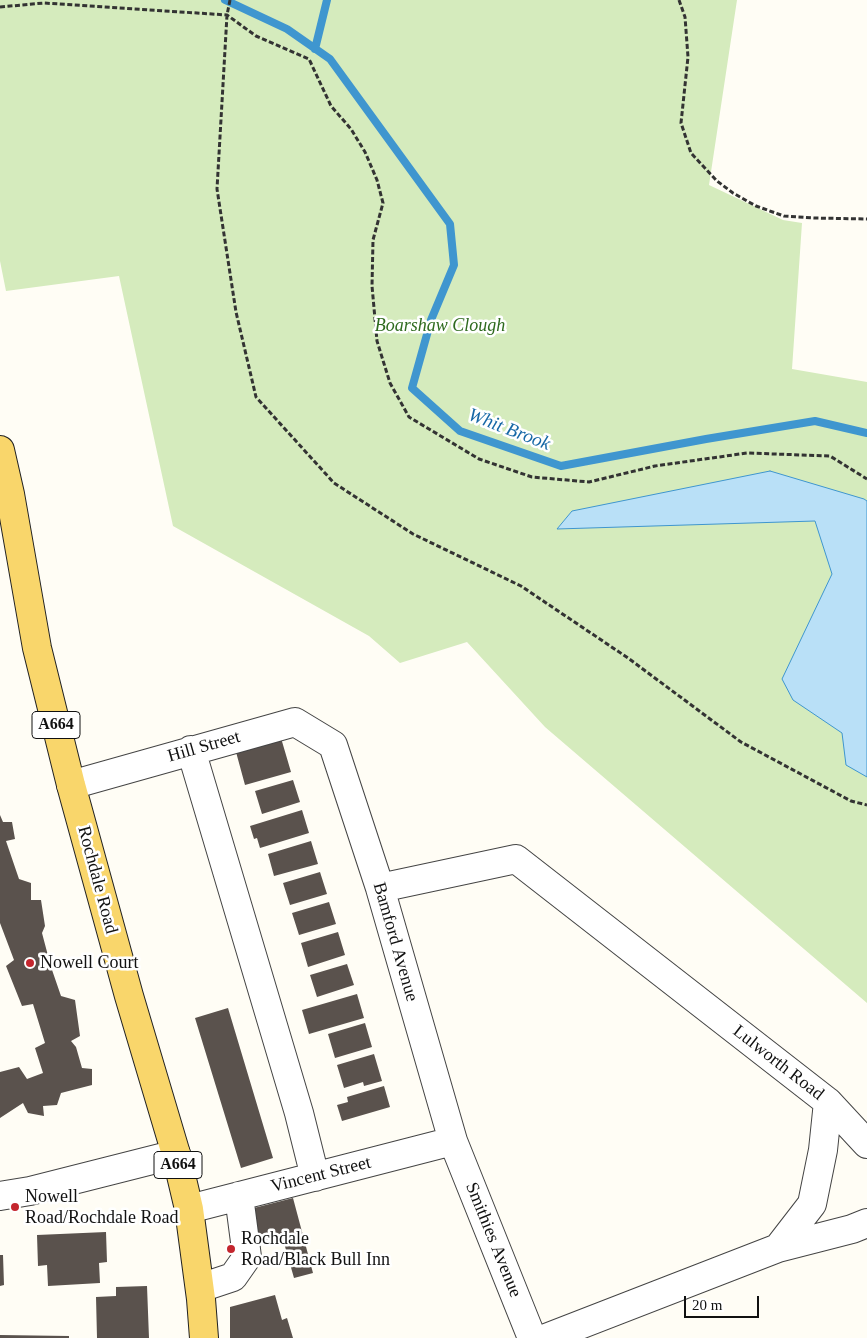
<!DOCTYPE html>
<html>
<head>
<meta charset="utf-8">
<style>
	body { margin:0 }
	#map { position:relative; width:867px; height:1338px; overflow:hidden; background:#fffdf5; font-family:Georgia,serif }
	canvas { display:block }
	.scale { position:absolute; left:684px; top:1296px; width:75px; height:22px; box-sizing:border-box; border:2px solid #111; border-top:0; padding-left:6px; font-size:15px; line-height:18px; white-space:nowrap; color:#111; -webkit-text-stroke:4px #fff; paint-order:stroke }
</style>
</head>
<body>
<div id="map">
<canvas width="867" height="1338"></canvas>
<div class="scale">20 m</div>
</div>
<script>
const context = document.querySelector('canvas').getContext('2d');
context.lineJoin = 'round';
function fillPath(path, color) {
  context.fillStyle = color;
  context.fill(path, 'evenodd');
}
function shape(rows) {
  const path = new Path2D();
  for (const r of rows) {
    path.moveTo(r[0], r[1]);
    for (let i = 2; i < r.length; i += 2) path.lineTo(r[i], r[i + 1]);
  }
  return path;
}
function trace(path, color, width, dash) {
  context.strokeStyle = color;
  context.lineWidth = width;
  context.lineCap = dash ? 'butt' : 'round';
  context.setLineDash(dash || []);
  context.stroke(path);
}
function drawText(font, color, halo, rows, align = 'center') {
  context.font = font + ' Georgia,serif';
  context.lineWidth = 5;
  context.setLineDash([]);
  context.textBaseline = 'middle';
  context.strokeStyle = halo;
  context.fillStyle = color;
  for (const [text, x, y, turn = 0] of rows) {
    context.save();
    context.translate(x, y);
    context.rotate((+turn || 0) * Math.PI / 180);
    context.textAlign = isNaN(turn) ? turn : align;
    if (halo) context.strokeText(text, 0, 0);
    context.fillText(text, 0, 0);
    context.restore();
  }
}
const green = shape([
	[0,0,737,0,709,185,783,220,802,223,792,369,867,382,867,1003,545,727,467,642,400,663,369,636,173,526,119,276,6,291,0,261]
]);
const water = shape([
	[770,471,864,499,867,501,867,777,846,765,842,733,793,700,782,679,832,574,815,521,557,529,572,511,770,471]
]);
const stream = shape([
	[225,0,287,29,330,59,450,224,454,265,431,320,412,388,460,431,561,466,706,439,815,421,867,433],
	[315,49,327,0]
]);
const building = shape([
	[281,738,291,772,245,785,236,752],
	[293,780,300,802,262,814,255,791],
	[302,810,309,833,260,848,257,838,254,839,250,826],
	[0,815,3,822,12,822,15,839,6,841,19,879,31,883,31,900,41,900,45,926,42,933,51,967,61,996,75,1000,80,1036,71,1041,76,1047,82,1068,92,1069,92,1085,61,1093,57,1105,43,1106,44,1116,28,1113,23,1103,0,1118,0,1072,19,1067,27,1079,43,1073,35,1048,45,1043,33,1004,22,1006,6,966,14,960,0,923],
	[311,841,318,864,274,876,268,854],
	[320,872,327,894,290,905,283,883],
	[329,902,336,924,299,935,292,913],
	[338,932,345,955,308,967,301,943],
	[347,964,354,985,317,997,310,975],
	[357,994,364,1018,309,1034,302,1010],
	[228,1008,273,1158,241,1168,195,1018],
	[365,1023,372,1047,335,1058,328,1034],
	[374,1054,382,1081,364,1086,363,1082,344,1088,337,1065],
	[384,1086,390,1107,342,1121,337,1105,348,1102,347,1097],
	[293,1198,313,1273,294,1278,282,1236,259,1242,250,1209],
	[106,1232,107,1262,99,1263,100,1283,48,1286,47,1265,38,1266,37,1235],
	[0,1255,3,1255,4,1285,0,1286],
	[147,1286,149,1338,97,1338,96,1297,116,1296,116,1287],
	[275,1295,282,1320,287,1318,293,1338,230,1338,230,1307],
	[0,1335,69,1336,69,1338,0,1338]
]);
const path = shape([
	[230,0,227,15,217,189,236,312,256,397,334,483,413,534,521,586,628,658,741,742,851,801,867,805],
	[679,0,685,17,688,57,681,123,691,153,717,181,733,193,756,206,784,216,814,218,867,219],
	[0,7,44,3,227,15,256,36,309,59,331,106,351,129,365,152,377,180,383,203,373,240,372,286,377,341,390,383,409,417,479,459,532,477,589,482,655,466,747,453,830,456,867,479]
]);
const minor = shape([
	[191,750,299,1113,315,1177],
	[71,785,295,722,333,745,380,888,453,1141,532,1338],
	[380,888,516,859,828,1102,823,1150,812,1204,778,1248,546,1338],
	[828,1102,867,1144],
	[0,1196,30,1191,176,1154],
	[189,1209,453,1141],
	[778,1248,852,1229,867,1223],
	[200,1288,233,1277,247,1257,239,1196]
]);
const major = shape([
	[0,450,10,494,37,648,71,785,129,996,176,1154,189,1209,201,1299,204,1338]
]);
const markers = [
	[30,963,5,"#c4262e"],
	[15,1207,5,"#c4262e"],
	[231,1249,5,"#c4262e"]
];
const shields = [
	[56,725,48],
	[178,1165,48]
];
const shieldNames = [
	["A664",56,725],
	["A664",178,1165]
];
const parkNames = [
	["Boarshaw Clough",440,326]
];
const streetNames = [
	["Hill Street",204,747,-16],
	["Rochdale Road",97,880,75],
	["Bamford Avenue",395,942,74],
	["Lulworth Road",778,1063,38],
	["Vincent Street",321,1175,-14],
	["Smithies Avenue",493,1240,68]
];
const poiNames = [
	["Nowell Court",40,963],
	["Nowell",25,1197],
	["Road/Rochdale Road",25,1218],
	["Rochdale",241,1239],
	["Road/Black Bull Inn",241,1260]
];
const waterNames = [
	["Whit Brook",509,430,21]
];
fillPath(green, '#d5ebbd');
fillPath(water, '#b9e0f7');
trace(water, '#3f96cf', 1);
trace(stream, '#3f96cf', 8);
fillPath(building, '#5a524d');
trace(minor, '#444', 30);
trace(major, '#222', 30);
trace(path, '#333', 3, [5, 2.5]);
trace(minor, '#fff', 28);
trace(major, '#f9d66b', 28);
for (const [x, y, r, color] of markers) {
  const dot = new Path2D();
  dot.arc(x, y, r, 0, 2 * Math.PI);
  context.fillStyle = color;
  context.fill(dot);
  trace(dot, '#fff', 2);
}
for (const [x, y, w] of shields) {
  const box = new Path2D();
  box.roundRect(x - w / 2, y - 13.5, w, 27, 4);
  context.fillStyle = '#fff';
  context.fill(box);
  trace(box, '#111', 1);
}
drawText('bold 16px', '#111', null, shieldNames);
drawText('italic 18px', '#2f6b1f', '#fff', parkNames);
drawText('18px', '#111', '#fff', streetNames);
drawText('18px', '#111', '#fff', poiNames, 'left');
drawText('italic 19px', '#1768a6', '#fff', waterNames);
</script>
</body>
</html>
